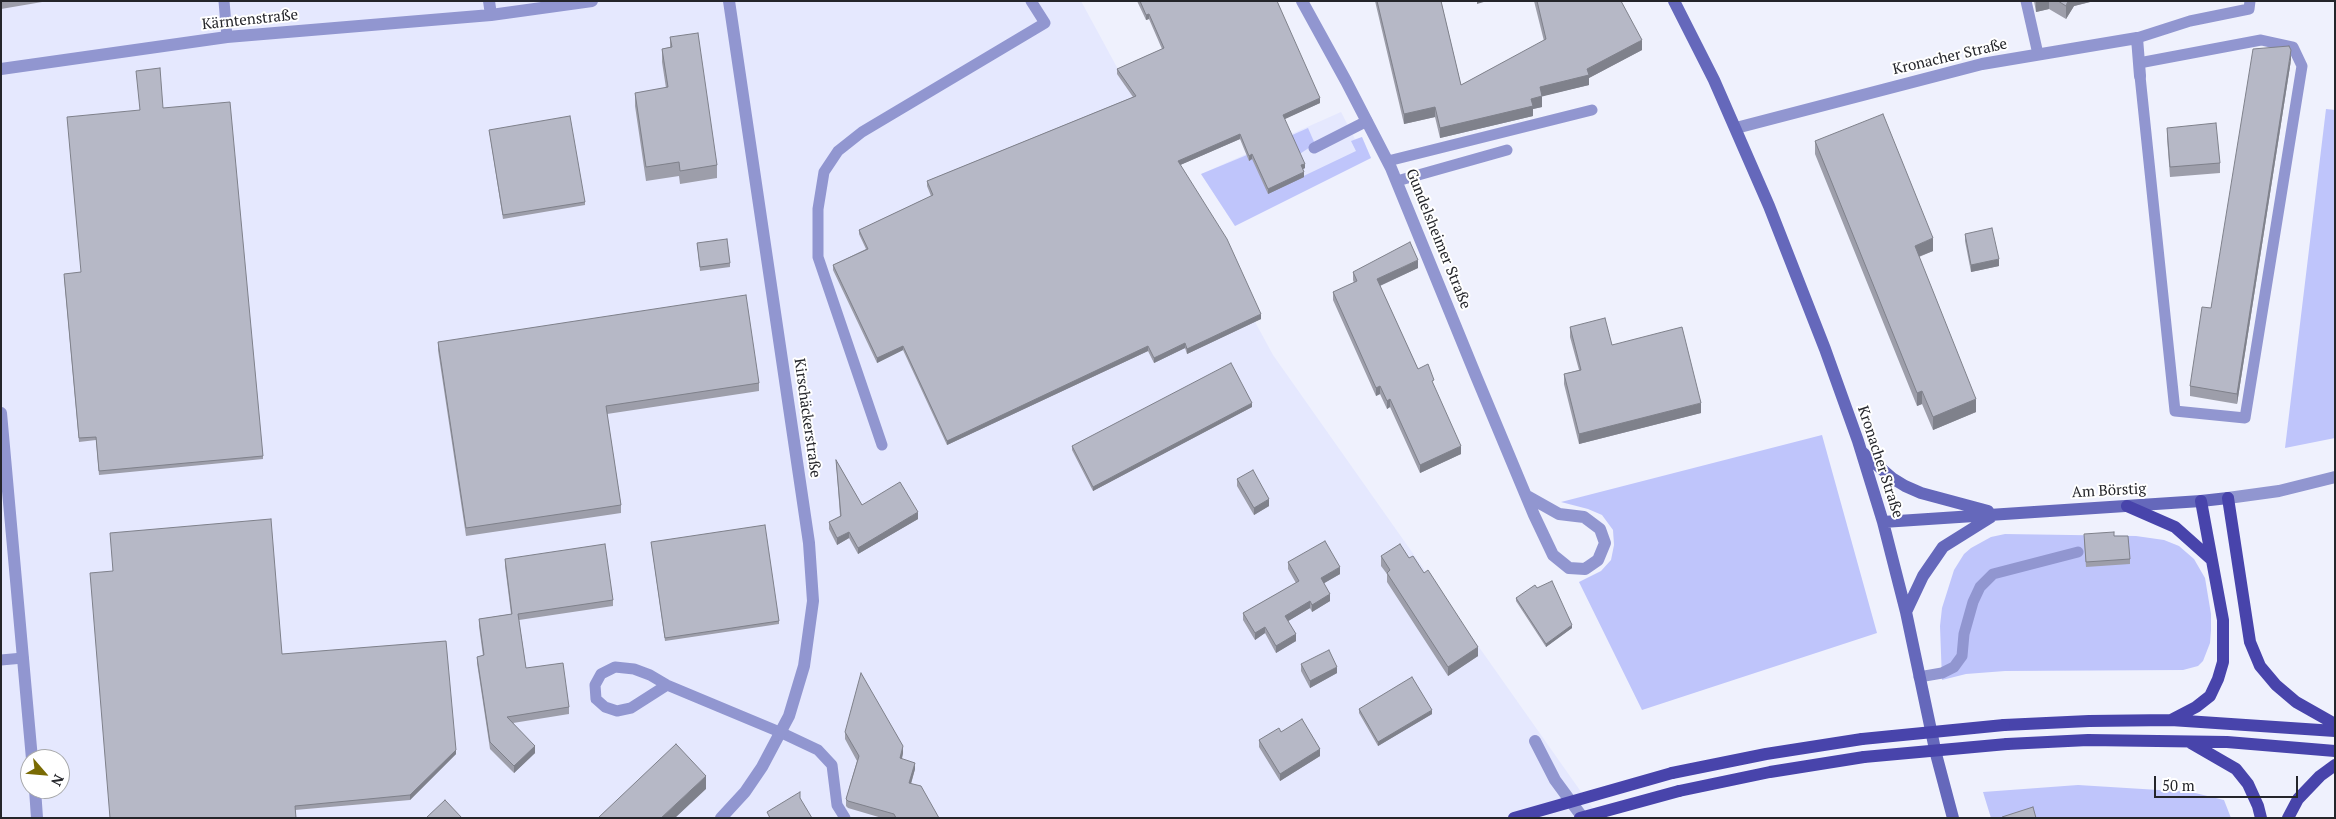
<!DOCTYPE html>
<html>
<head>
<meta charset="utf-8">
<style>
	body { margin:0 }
	#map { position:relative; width:2336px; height:819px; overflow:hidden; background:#eff1fd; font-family:"PT Serif",serif }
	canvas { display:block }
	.frame { position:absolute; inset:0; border:2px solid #24252a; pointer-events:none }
	.north { position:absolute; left:20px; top:749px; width:50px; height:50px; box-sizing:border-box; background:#fff; border:1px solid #a7a8aa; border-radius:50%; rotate:117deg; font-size:14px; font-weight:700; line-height:20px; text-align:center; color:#24252a }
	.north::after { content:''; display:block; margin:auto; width:18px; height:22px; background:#7a6b04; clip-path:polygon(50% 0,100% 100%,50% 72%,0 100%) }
	.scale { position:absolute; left:2154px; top:776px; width:144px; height:22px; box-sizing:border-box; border:2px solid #24252a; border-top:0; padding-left:6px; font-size:15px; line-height:18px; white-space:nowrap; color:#24252a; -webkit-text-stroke:4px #fff; paint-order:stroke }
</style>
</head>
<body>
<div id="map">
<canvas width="2336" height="819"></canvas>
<div class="frame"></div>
<div class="north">N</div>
<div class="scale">50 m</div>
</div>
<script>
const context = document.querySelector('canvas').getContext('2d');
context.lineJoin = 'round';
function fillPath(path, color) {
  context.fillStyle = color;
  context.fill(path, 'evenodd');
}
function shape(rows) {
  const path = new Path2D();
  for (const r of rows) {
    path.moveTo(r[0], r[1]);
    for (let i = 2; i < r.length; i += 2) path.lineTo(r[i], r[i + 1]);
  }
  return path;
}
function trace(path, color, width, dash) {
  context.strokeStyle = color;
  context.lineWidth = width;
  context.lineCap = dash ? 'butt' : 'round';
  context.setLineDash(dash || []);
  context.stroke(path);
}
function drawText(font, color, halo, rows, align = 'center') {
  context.font = font + ' "PT Serif",serif';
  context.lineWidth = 4;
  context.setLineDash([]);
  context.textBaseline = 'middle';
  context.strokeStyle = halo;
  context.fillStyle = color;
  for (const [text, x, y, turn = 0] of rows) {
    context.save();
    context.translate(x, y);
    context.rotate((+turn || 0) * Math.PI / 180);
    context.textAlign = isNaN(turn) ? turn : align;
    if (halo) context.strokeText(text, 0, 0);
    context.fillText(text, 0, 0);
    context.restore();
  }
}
const built = shape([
	[1,1,1081,1,1273,355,1596,813,1581,818,1,818],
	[30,759,60,759,60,789,30,789],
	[1341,112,1355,139,1362,137,1371,158,1235,226,1201,174]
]);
const green = shape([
	[2326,109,2335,110,2335,438,2285,448],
	[1308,128,1315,144,1298,155,1290,136],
	[1362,137,1371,158,1235,226,1201,174,1276,143,1268,193,1356,151,1351,141],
	[1822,435,1877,633,1642,710,1579,582,1601,571,1611,560,1614,545,1613,530,1602,515,1588,509,1561,502],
	[2005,534,2136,536,2164,540,2179,546,2194,559,2205,578,2211,614,2211,630,2210,643,2203,661,2198,666,2183,670,2005,671,1966,674,1942,680,1940,626,1942,608,1954,570,1964,554,1971,548,1991,537],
	[2078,785,2191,792,2224,800,2231,818,1991,818,1983,792]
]);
const lane = shape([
	[224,1,227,37],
	[2026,1,2038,54],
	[2137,38,2190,21,2249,9,2250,1],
	[2139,63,2261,40,2293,47,2302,66,2245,418,2175,411,2140,76],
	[1314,148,1367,121],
	[1388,161,1592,110],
	[1397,181,1507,150],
	[882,445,818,257,818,209,824,172,838,151,862,132,1045,23,1031,1],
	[1,660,23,658],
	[1919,677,1942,673,1954,667,1962,656,1964,634,1973,602,1980,587,1993,574,2078,552],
	[667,685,631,708,617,711,605,707,596,699,595,685,601,674,615,667,634,669,650,675,667,685,782,733,818,750,832,765,837,805,845,818]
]);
const street = shape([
	[489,1,491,15],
	[1302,1,1346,81,1391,168,1476,376,1534,515,1553,555,1569,568,1585,569,1598,560,1605,543,1600,529,1584,517,1559,514,1527,496],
	[1,69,227,37,491,15,592,1],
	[1736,128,1982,64,2137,38,2140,76],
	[1,413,32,759],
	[2228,498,2279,491,2335,477],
	[1535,741,1555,780,1583,818],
	[35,789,37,818],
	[721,818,745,792,762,767,789,716,804,666,813,601,809,543,729,1]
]);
const secondary = shape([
	[1674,1,1714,80,1769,206,1825,349,1858,441,1883,522,1906,612,1936,754,1953,818],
	[1862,452,1892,478,1905,486,1921,493,1988,511],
	[1883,522,2201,501,2228,498],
	[1906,612,1923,576,1943,547,1991,517]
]);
const primary = shape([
	[2228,498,2250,642,2260,666,2276,685,2296,702,2335,724],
	[2127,506,2175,527,2212,560],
	[2171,720,2196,707,2210,696,2218,679,2223,662,2223,620,2201,501],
	[2004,725,2089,721,2171,720,2335,731],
	[2191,743,2236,769,2248,784,2258,806,2261,818],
	[2007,744,2088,740,2227,742,2335,751],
	[1672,773,1766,754,1862,739],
	[1679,791,1770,772,1864,757],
	[2288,818,2298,799,2320,776,2335,765]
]);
const primaryBridge = shape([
	[1862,739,2004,725],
	[1864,757,2007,744],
	[1514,818,1672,773],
	[1580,818,1679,791]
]);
const wall = shape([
	[1,1,48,1,1,9],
	[1137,1,1277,1,1320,103,1284,119,1305,168,1303,169,1304,177,1268,194,1252,159,1249,161,1240,139,1180,165,1261,319,1187,354,1185,348,1154,363,1148,351,947,445,903,350,877,363,833,270,833,265,866,249,859,234,859,230,931,196,927,186,927,181,1133,97,1117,74,1117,69,1162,49,1149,19,1146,20],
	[1375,1,1441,1,1461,85,1544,41,1534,1,1621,1,1642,50,1589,78,1589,85,1542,96,1542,107,1533,109,1533,116,1440,138,1435,117,1404,124],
	[2034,1,2094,1,2074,6,2066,19,2049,9,2036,12],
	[670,37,717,165,717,178,680,184,679,176,646,181,635,106,635,93,666,88,662,62,662,49,670,47],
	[2291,60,2237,404,2190,396,2190,386,2211,308],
	[163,108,263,456,263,459,99,475,96,440,79,442,64,277,81,272],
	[2167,128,2220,163,2220,173,2170,177,2167,138],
	[489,130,585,202,585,205,503,219],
	[1815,141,1933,251,1919,257,1976,412,1933,430,1922,404,1917,406,1815,154],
	[1965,234,1999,266,1971,272,1965,241],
	[697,243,730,263,730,267,700,271],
	[1418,268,1380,286,1418,369,1434,387,1461,454,1420,473,1390,407,1387,409,1380,394,1376,396,1333,300,1333,292,1354,283,1353,280,1353,272],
	[1570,327,1612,345,1701,413,1579,444,1564,384,1564,374,1579,370,1570,337],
	[438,342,759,383,759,391,607,414,621,505,621,513,466,536,438,350],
	[1252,407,1093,491,1072,450,1072,446],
	[836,460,862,505,918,519,858,554,849,538,837,545,829,529,829,522,840,516],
	[1237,479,1269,506,1254,515,1237,486],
	[2114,536,2130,559,2130,564,2086,567,2084,539],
	[651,542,779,621,779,624,665,641],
	[1381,556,1409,558,1478,656,1448,676,1387,582,1387,574,1381,566],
	[505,559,613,600,613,606,519,620,526,668,569,707,569,714,513,723,535,753,514,773,490,749,477,663,477,657,483,656,479,626,479,619,511,614,505,566],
	[1288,562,1340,574,1324,583,1330,601,1312,612,1310,608,1288,621,1296,641,1276,653,1265,633,1255,640,1243,620,1243,613,1296,583,1288,569],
	[1537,588,1572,628,1546,647,1516,601,1516,598],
	[282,654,456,754,410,800,295,810],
	[1301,664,1337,673,1310,688,1301,671],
	[1359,709,1432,714,1378,746,1359,713],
	[845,732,903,753,902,759,915,769,911,784,939,818,882,818,848,808,846,806,846,799,857,761,845,739],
	[1281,732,1320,756,1280,781,1259,747,1259,740]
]);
const shadedWall = shape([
	[1477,1,1487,1,1477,4],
	[2036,1,2049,1,2049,9,2036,12],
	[2068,1,2094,1,2074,6,2066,19,2066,6],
	[1149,14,1149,19,1146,20,1146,15],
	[1642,40,1642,50,1589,78,1589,85,1540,97,1540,87,1587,69],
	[2291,50,2291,60,2237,404,2237,394],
	[1542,96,1542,107,1533,109,1533,116,1440,138,1440,128,1531,99],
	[1320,98,1320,103,1283,120,1283,115],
	[1435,107,1435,117,1404,124,1404,114],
	[1240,134,1240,139,1178,166,1178,161],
	[1252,154,1252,159,1249,161,1249,156],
	[1305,164,1305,168,1301,170,1301,165],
	[1304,172,1304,177,1268,194,1268,189],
	[1933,238,1933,251,1915,258,1915,246],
	[1999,259,1999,266,1971,272,1971,265],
	[1418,260,1418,268,1377,287,1377,279],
	[1261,314,1261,319,1187,354,1187,349],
	[1185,343,1185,348,1154,363,1154,358],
	[903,346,903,350,877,363,877,358],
	[1148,346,1148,351,947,445,947,441],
	[1380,386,1380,394,1376,396,1376,388],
	[1922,391,1922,404,1917,406,1917,393],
	[1390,399,1390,407,1387,409,1387,401],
	[1976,399,1976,412,1933,430,1933,417],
	[1252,403,1252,407,1093,491,1093,487],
	[1701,403,1701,413,1579,444,1579,434],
	[1461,446,1461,454,1420,473,1420,465],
	[1269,499,1269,506,1254,515,1254,508],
	[918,512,918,519,858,554,858,548],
	[849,532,849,538,837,545,837,538],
	[1340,567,1340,574,1321,585,1321,578],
	[1330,594,1330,601,1312,612,1312,605],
	[1310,601,1310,608,1285,623,1285,616],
	[1572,625,1572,628,1546,647,1546,644],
	[1265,627,1265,633,1255,640,1255,633],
	[1296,634,1296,641,1276,653,1276,646],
	[1478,647,1478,656,1448,676,1448,667],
	[1337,667,1337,673,1310,688,1310,681],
	[1432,710,1432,714,1378,746,1378,742],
	[535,746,535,753,514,773,514,766],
	[903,746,903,753,900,765,900,758],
	[1320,749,1320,756,1280,781,1280,774],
	[456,750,456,754,410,800,410,795],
	[915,763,915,769,909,790,909,783],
	[706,776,706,789,675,818,661,818]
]);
const building = shape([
	[1140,1,1277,1,1320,98,1283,115,1305,164,1301,165,1304,172,1268,189,1252,154,1249,156,1240,134,1178,161,1227,239,1261,314,1187,349,1185,343,1154,358,1148,346,947,441,903,346,877,358,833,265,868,249,859,230,933,195,927,181,1136,96,1117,69,1164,48,1149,14,1146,15,1140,1],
	[1377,1,1441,1,1461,85,1546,39,1537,1,1621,1,1642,40,1587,69,1589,75,1540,87,1542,96,1531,99,1533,106,1440,128,1435,107,1404,114,1377,1],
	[2058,1,2068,1,2066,6,2058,1],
	[698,33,717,165,680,171,679,162,646,167,635,93,668,87,662,49,672,47,670,37,698,33],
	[2289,46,2291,50,2237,394,2190,386,2202,307,2211,308,2253,49,2289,46],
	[160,68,163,108,230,102,263,456,99,471,96,437,79,438,64,274,81,272,67,117,140,110,136,71,160,68],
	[1883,114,1933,238,1915,246,1976,399,1933,417,1922,391,1917,393,1815,141,1883,114],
	[570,116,585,202,503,215,489,130,570,116],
	[2216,123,2220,163,2170,167,2167,128,2216,123],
	[1992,228,1999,259,1971,265,1965,234,1992,228],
	[727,239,730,263,700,267,697,243,727,239],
	[1410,242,1418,260,1377,279,1418,369,1428,364,1434,380,1432,381,1461,446,1420,465,1390,399,1387,401,1380,386,1376,388,1333,292,1357,281,1353,272,1410,242],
	[746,295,759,383,606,406,621,505,466,528,438,342,746,295],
	[1605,318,1612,345,1682,327,1701,403,1579,434,1564,374,1581,370,1570,327,1605,318],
	[1231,363,1252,403,1093,487,1072,446,1231,363],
	[836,460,862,505,900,482,918,512,858,548,849,532,837,538,829,522,841,516,836,460],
	[1253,470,1269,499,1254,508,1237,479,1253,470],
	[271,519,282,654,446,641,456,750,410,795,295,806,296,818,110,818,90,573,113,571,110,533,271,519],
	[765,525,779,621,665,638,651,542,765,525],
	[2114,532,2114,536,2128,536,2130,559,2086,562,2084,534,2114,532],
	[1325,541,1340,567,1321,578,1330,594,1312,605,1310,601,1285,616,1296,634,1276,646,1265,627,1255,633,1243,613,1299,581,1288,562,1325,541],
	[605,544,613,600,518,614,526,668,563,663,569,707,507,717,535,746,514,766,490,742,477,657,484,655,479,619,512,614,505,559,605,544],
	[1400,544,1409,558,1413,556,1424,573,1428,570,1478,647,1448,667,1387,573,1390,570,1381,556,1400,544],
	[1552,581,1572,625,1546,644,1516,598,1535,585,1537,588,1552,581],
	[1329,650,1337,667,1310,681,1301,664,1329,650],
	[861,673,903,746,900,758,915,763,909,783,921,786,939,818,896,818,894,814,848,801,846,799,859,756,845,732,861,673],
	[1412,677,1432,710,1378,742,1359,709,1412,677],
	[1302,719,1320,749,1280,774,1259,740,1279,728,1281,732,1302,719],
	[676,744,706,776,661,818,598,818,676,744],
	[800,792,800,798,812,818,770,818,767,812,800,792],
	[445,800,462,818,426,818,445,800],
	[2033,807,2036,818,2003,818,2002,817,2033,807]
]);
const streetNames = [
	["Kärntenstraße",250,20,-6],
	["Kronacher Straße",1950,57,-13],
	["Gundelsheimer Straße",1438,239,68],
	["Kirschäckerstraße",807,418,82],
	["Kronacher Straße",1880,462,72],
	["Am Börstig",2109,491,-3]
];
fillPath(built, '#e5e8fe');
fillPath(green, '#bfc5fb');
trace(lane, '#9196d0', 11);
trace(street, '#9196d0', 12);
trace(secondary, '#6568bb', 12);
trace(primary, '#4844ab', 12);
trace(primaryBridge, '#4844ab', 12);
fillPath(wall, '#9d9eaa');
fillPath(shadedWall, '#7f818b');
fillPath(building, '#b6b8c6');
trace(building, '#7f818b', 1);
drawText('15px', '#24252a', '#fff', streetNames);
</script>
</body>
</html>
